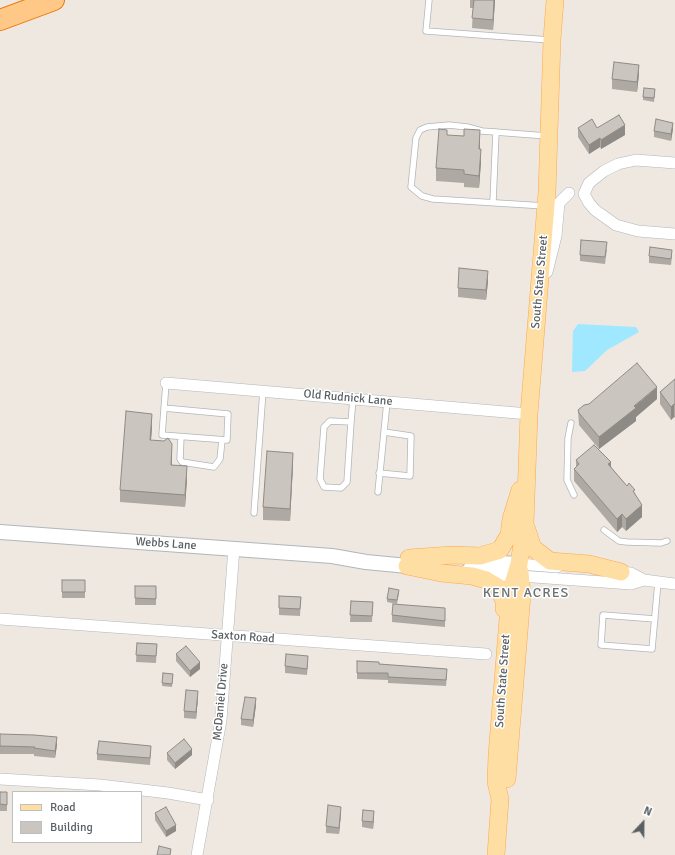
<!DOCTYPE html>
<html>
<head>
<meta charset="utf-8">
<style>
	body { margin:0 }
	#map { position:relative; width:675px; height:855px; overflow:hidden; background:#eee8e0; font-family:Signika,sans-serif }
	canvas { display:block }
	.legend { position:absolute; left:12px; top:791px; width:130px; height:52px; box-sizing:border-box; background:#fff; border:1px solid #bdbfc1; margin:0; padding:5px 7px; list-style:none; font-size:12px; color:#595f63 }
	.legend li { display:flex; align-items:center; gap:8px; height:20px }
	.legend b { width:20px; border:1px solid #bdbfc1 }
	.north { position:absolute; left:623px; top:803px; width:40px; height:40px; -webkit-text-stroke:3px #fff; paint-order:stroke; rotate:22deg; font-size:11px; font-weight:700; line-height:16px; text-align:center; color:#595f63 }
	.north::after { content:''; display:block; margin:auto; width:14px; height:18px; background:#595f63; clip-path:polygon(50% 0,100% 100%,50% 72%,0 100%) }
</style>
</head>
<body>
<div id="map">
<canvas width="675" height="855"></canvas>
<ul class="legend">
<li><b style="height:5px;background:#ffdea4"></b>Road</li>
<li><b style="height:11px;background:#cbc5bf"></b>Building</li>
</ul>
<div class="north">N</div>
</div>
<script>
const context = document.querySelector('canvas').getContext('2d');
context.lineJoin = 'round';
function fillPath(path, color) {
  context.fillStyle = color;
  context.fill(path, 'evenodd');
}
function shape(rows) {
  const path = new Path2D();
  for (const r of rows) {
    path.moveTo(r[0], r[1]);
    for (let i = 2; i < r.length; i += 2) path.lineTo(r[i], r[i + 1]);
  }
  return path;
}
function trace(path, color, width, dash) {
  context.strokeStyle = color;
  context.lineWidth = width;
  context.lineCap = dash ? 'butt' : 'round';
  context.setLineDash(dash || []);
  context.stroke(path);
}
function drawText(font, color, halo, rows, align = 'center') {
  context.font = font + ' Signika,sans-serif';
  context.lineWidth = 3;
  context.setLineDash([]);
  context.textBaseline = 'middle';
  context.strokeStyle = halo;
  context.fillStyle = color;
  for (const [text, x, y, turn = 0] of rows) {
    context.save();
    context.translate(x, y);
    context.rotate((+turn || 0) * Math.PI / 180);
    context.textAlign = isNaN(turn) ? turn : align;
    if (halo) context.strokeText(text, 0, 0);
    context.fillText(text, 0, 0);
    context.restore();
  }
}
const water = shape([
	[578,324,636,327,639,332,607,350,585,371,572,372,573,331]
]);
const service = shape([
	[429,0,426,31,550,40],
	[493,202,496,132],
	[545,206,433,199,422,196,411,187,416,138,420,130,427,127,449,125,467,127,482,131,547,136],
	[164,408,228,414,227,440,162,435,166,383],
	[351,422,330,421,324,427,320,479,324,487,341,488,347,482,351,422,353,399],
	[571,423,568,438,567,480,574,495],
	[181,437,180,459,182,462,214,467,220,459,222,440],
	[379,473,410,476,411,436,384,432],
	[378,492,387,402],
	[254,513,263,391],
	[604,530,619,541,627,542,661,543,667,541],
	[655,619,603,615,601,645,652,649,658,582]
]);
const minor = shape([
	[675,163,636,160,618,164,604,171,589,183,584,194,589,203,595,210,616,225,638,231,675,234],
	[547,272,556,236,559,203,569,193],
	[166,383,529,414],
	[519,564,557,567],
	[616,572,631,573,644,580,675,584],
	[520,576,631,584,644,580],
	[0,619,486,654],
	[0,779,100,785,168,793,208,800],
	[197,855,221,720,234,548]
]);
const tertiary = shape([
	[0,532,332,556,366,562,418,567],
	[481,562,519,564],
	[469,570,520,576]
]);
const primary = shape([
	[526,527,533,548,550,561,589,564,621,572],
	[409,558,452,555,480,556,500,550,509,535,511,519,520,490],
	[407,566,441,573,472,576,486,580,498,587,504,601,504,609],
	[507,779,522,595,520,572],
	[496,855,500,799,496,782,497,755,510,594,519,564,525,524,529,414,547,192,552,40,555,0]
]);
const motorway = shape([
	[0,20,54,0]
]);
const wall = shape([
	[470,0,495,0,493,30,472,28,473,8,470,8],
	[639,74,637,92,612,89,612,79],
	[655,92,654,102,643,100,643,97],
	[578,128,597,128,625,135,601,149,600,147,589,154,578,137],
	[673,129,671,141,654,137,654,131],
	[447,135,480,143,480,149,481,162,479,188,464,187,464,183,436,181,436,168],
	[607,249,605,264,580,261,580,255],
	[649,256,672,256,671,265,649,263],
	[488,281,486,300,458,297,458,288],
	[675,379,675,418,674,417,671,420,660,404,660,392],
	[657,399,636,417,636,421,599,449,579,425,578,410],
	[152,427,151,440,172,456,172,465,187,479,185,507,120,502,120,490],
	[576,460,611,467,627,486,635,493,642,517,626,531,622,527,617,532,574,481,574,469,576,467],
	[293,465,290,521,263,520,263,507],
	[62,580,85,580,85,598,62,598],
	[135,586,156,586,156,605,135,605],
	[399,593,397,604,387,602,387,599],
	[279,596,301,597,300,616,279,615],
	[351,601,373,602,372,622,350,622],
	[445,614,445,627,392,622,392,615],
	[137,643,157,644,156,663,136,662],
	[176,654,200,669,190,677,176,661],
	[357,661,379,664,447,675,446,686,388,683,388,680,357,679],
	[308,663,307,675,285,673,285,666],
	[163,673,173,674,172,687,162,686],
	[198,698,196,719,184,718,184,711],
	[256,705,253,727,241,725,241,719],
	[0,734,57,745,55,758,34,756,34,754,0,754],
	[151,752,150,765,97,760,97,754],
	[167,753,192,755,175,769,167,760],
	[0,792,7,792,7,811,0,811],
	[155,813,176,831,166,837,155,820],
	[341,813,339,834,326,833,326,826],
	[374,817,373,829,362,827,362,821]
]);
const shadedWall = shape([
	[494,0,495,0,493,30,493,20],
	[639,65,639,74,637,92,637,82],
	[673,123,673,129,671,141,671,134],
	[625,125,625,135,601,149,601,140],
	[480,130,480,143,479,161,479,149],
	[600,138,600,147,589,154,589,145],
	[481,149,481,162,479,188,479,176],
	[488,271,488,281,486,300,486,290],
	[657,387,657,399,636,417,636,421,599,449,599,437],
	[674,404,674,417,671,420,671,407],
	[152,414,152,427,150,453,150,440],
	[172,444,172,456,171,478,171,465],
	[293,453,293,465,290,521,290,509],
	[611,462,611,474,608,464],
	[187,466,187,479,185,507,185,495],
	[642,505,642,517,626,531,626,519],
	[622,514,622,527,617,532,617,519],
	[200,662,200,669,190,677,190,671],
	[198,691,198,698,196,719,196,712],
	[256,698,256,705,253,727,253,720],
	[57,737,57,745,55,758,55,751],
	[192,749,192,755,175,769,175,763],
	[341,807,341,813,339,834,339,828],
	[374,811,374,817,373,829,373,822],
	[176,825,176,831,166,837,166,831]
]);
const building = shape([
	[474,0,494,0,493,20,472,18,474,0],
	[614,62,639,65,637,82,612,79,614,62],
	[644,88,655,89,654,98,643,97,644,88],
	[619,115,625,125,601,140,600,138,589,145,578,128,592,119,597,128,619,115],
	[656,119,673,123,671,134,654,131,656,119],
	[439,129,447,130,447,135,464,136,464,129,480,130,479,149,481,149,479,176,464,174,464,170,436,168,439,129],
	[581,240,607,242,605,257,580,255,581,240],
	[650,247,672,250,671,259,649,256,650,247],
	[459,268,488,271,486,290,458,288,459,268],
	[637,363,657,387,634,406,636,408,599,437,579,413,578,410,584,405,589,404,637,363],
	[675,379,675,405,674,404,671,407,660,392,675,379],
	[126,411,152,414,150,440,164,441,168,438,172,444,171,465,187,466,185,495,120,490,126,411],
	[594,445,611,462,608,464,627,486,629,483,635,490,633,491,642,505,626,519,622,514,617,519,574,469,579,464,576,460,594,445],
	[267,451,293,453,290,509,263,507,267,451],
	[62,580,85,580,85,592,62,592,62,580],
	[135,586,156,586,156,599,135,598,135,586],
	[389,588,399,590,397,600,387,599,389,588],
	[279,596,301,597,300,609,279,608,279,596],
	[351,601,373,602,372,616,350,615,351,601],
	[393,604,445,608,445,621,392,615,393,604],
	[137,643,157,644,156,656,136,655,137,643],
	[186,646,200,662,190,671,176,654,186,646],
	[286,654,308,656,307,669,285,666,286,654],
	[357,661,379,662,379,664,447,669,446,680,388,677,388,673,357,673,357,661],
	[163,673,173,674,172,684,162,683,163,673],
	[186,690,198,691,196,712,184,711,186,690],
	[245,697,256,698,253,720,241,719,245,697],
	[0,734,34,735,57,737,55,751,34,748,35,747,0,746,0,734],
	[184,739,192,749,175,763,167,753,184,739],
	[99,741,151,746,150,758,97,754,99,741],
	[0,792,7,792,7,805,0,804,0,792],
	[328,805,341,807,339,828,326,826,328,805],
	[166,807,176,825,166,831,155,813,166,807],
	[363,810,374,811,373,822,362,821,363,810],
	[159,846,171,849,170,855,157,855,159,846]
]);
const streetNames = [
	["South State Street",540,282,-85],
	["Old Rudnick Lane",348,398,5],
	["Webbs Lane",166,544,4],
	["Saxton Road",243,637,4],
	["South State Street",503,681,-86],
	["McDaniel Drive",221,702,-85]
];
const quarterNames = [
	["KENT ACRES",526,593]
];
fillPath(water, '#9fe8ff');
trace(service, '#b1b6ba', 7);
trace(minor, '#b1b6ba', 12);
trace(tertiary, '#b1b6ba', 16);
trace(primary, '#ffa748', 18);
trace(motorway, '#ee7400', 22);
trace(service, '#fff', 5.5);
trace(minor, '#fff', 11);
trace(tertiary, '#fff', 14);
trace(primary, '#ffdea4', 17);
trace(motorway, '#ffc886', 20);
fillPath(wall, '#afa9a4');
fillPath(shadedWall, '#8e8a86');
fillPath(building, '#cbc5bf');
trace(building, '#8e8a86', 1);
drawText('12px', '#595f63', '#fff', streetNames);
context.letterSpacing = '1px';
drawText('14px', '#6a7275', '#fff', quarterNames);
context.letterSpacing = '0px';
</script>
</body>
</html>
